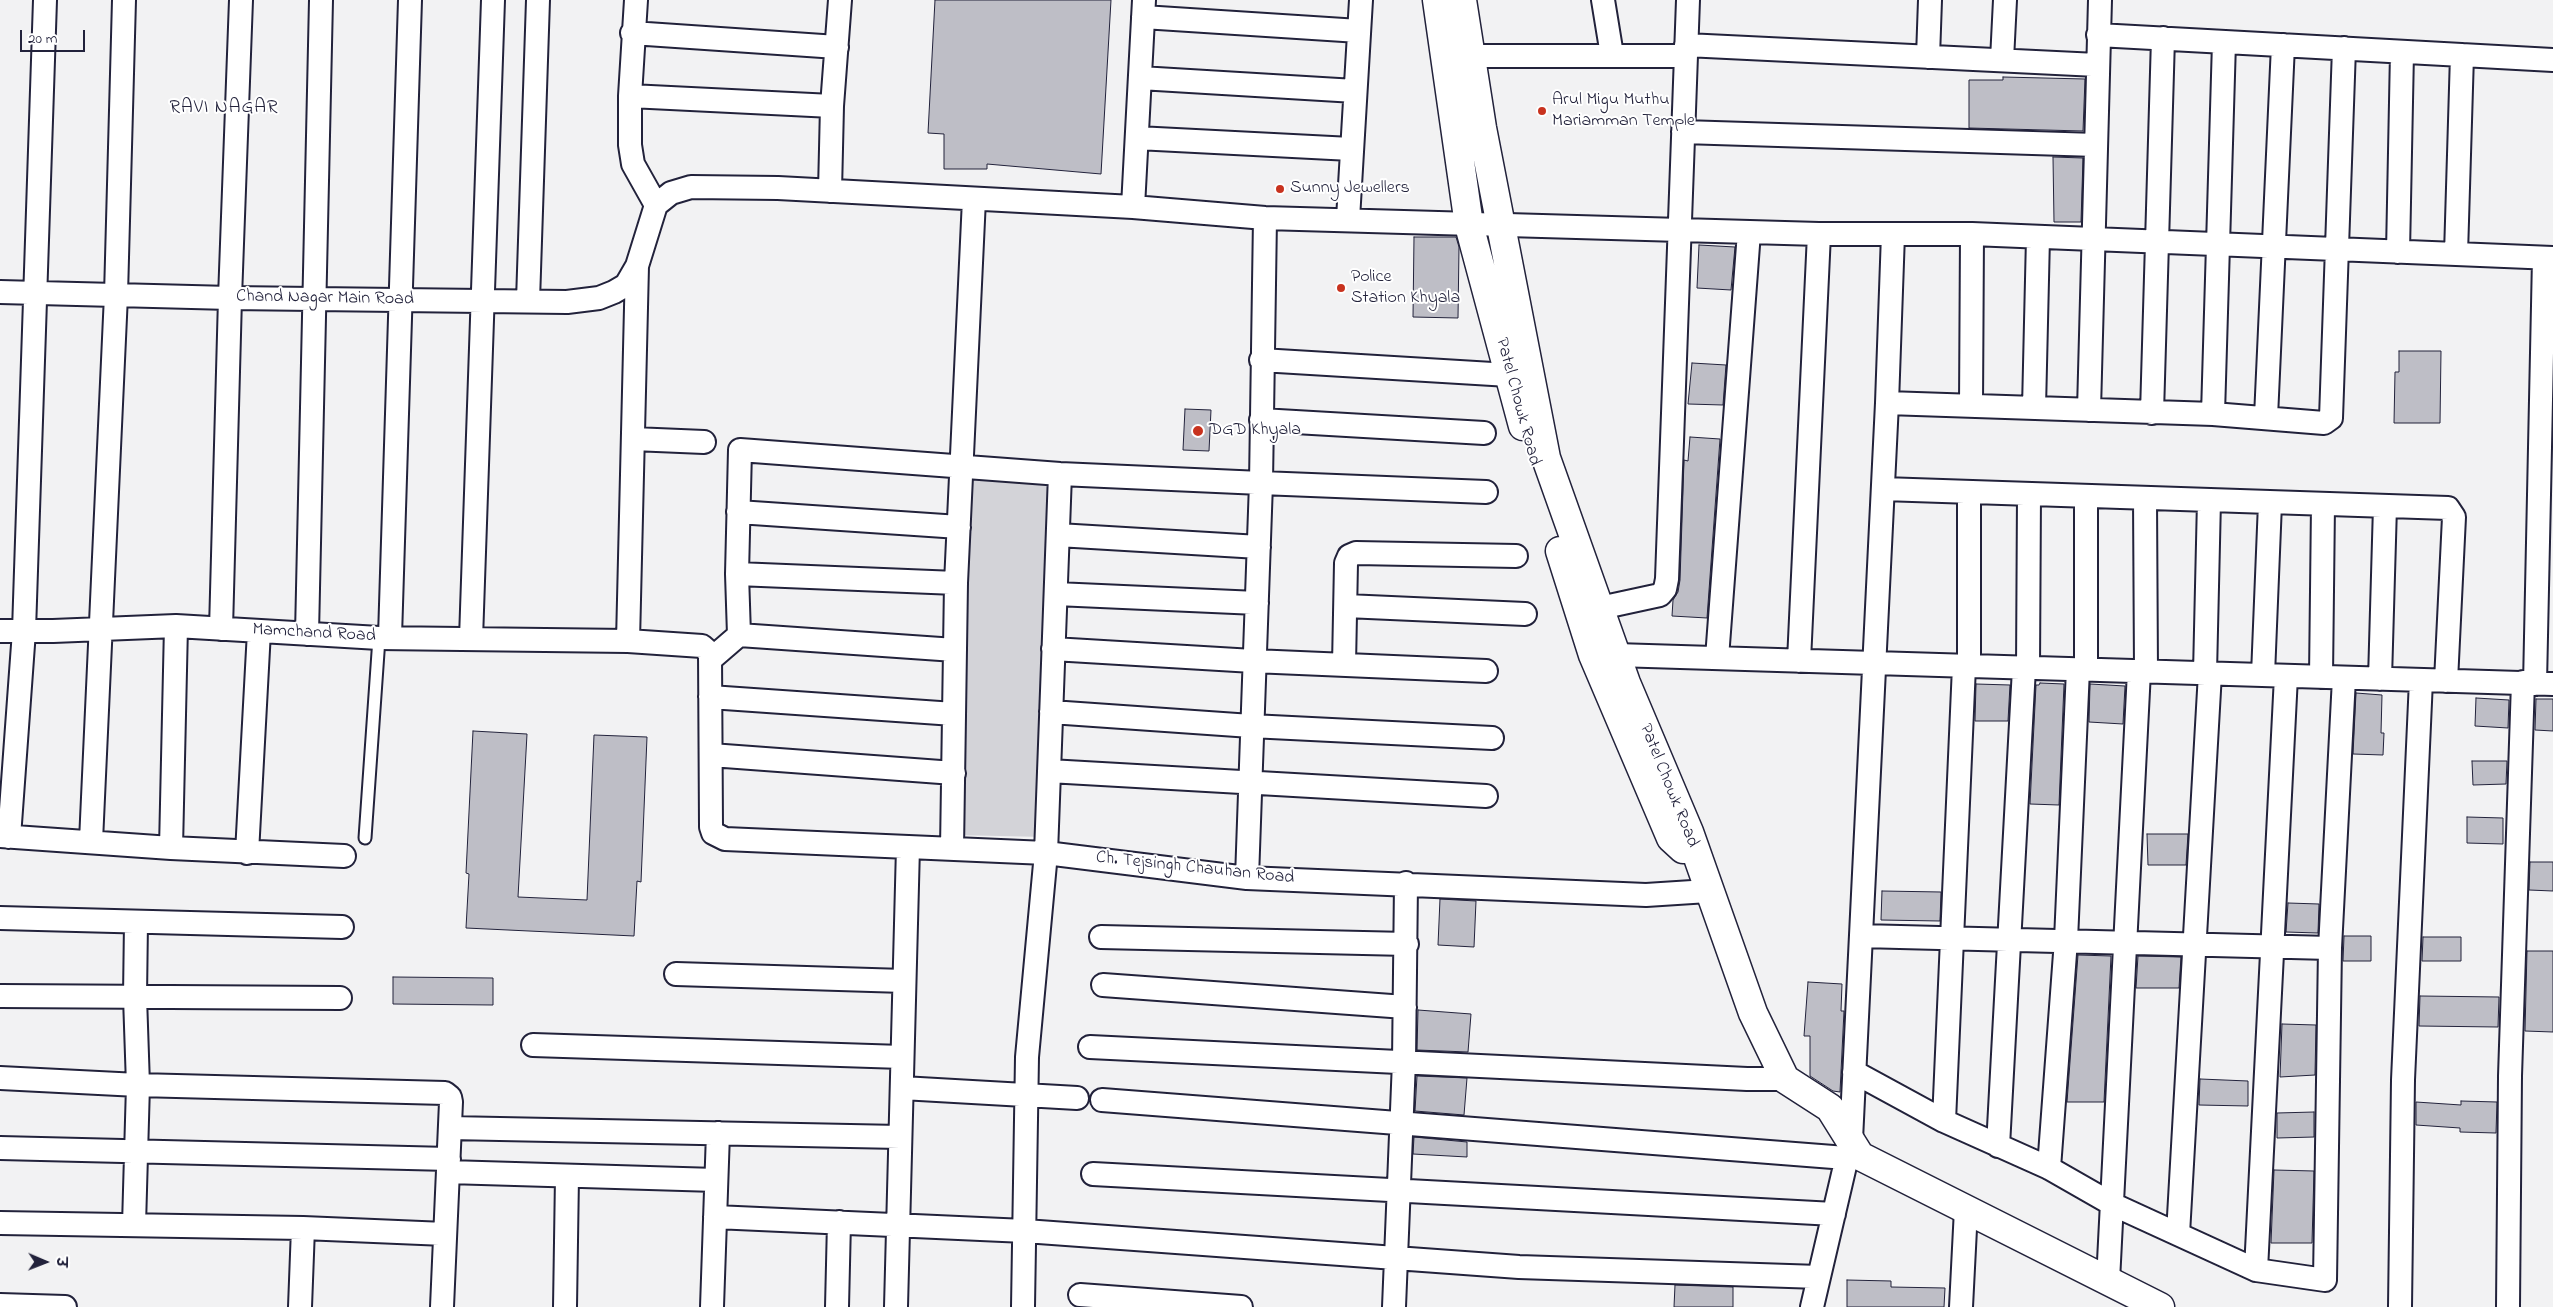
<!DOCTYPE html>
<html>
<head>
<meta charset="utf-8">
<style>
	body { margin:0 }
	#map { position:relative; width:2553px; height:1307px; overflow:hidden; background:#f2f2f3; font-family:"Indie Flower","Playpen Sans Deva",sans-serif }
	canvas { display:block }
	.north { position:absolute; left:20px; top:1237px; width:50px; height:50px; -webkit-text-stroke:4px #fff; paint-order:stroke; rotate:91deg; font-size:14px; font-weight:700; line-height:20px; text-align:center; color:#22223b }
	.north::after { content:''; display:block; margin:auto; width:18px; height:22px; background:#22223b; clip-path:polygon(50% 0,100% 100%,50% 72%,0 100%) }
	.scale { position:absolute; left:20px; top:30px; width:65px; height:22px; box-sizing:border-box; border:2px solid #22223b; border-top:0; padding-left:6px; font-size:15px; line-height:18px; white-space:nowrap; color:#22223b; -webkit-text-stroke:4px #fff; paint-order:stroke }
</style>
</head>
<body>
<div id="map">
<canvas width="2553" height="1307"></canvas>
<div class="north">उ</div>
<div class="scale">20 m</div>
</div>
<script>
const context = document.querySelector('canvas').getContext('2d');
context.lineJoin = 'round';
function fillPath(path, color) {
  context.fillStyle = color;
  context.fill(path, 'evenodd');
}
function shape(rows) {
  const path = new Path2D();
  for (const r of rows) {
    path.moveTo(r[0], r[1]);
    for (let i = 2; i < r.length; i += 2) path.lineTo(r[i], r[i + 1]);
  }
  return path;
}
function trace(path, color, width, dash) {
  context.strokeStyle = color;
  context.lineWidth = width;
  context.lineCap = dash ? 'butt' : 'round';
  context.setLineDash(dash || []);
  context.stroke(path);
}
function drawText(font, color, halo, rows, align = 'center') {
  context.font = font + ' "Indie Flower",sans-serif';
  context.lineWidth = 4;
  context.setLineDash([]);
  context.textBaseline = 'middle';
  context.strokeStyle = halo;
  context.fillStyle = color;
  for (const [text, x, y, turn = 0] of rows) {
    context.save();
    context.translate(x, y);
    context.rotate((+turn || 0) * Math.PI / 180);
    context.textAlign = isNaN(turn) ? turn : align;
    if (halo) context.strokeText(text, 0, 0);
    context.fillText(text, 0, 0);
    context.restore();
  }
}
const green = shape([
	[958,474,1049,478,1045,837,953,835]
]);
const building = shape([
	[935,0,1111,0,1101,174,987,164,987,169,944,169,944,134,928,133,935,0],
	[2003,77,2085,79,2083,131,1969,128,1969,80,2003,80,2003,77],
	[2053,157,2083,158,2081,222,2054,222,2053,157],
	[1414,237,1456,237,1459,247,1458,318,1413,317,1414,237],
	[1699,245,1735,247,1731,290,1697,288,1699,245],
	[2399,351,2441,351,2440,423,2394,423,2395,372,2399,372,2399,351],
	[1692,363,1726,365,1723,405,1688,404,1692,363],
	[1185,409,1211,410,1209,451,1183,450,1185,409],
	[1690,437,1720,439,1707,618,1672,616,1673,600,1678,592,1680,580,1684,460,1688,461,1690,437],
	[2040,683,2064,684,2059,805,2030,804,2036,685,2039,685,2040,683],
	[1976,684,2010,685,2008,721,1975,721,1976,684],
	[2090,684,2125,686,2123,724,2089,722,2090,684],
	[2356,693,2382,695,2381,733,2384,733,2383,755,2353,754,2356,693],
	[2476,698,2509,700,2508,728,2475,726,2476,698],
	[2536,699,2553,699,2553,731,2535,730,2536,699],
	[473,731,527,734,518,897,587,900,594,735,647,737,641,882,637,881,634,936,466,928,469,874,466,873,473,731],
	[2472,761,2507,761,2506,784,2473,785,2472,761],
	[2467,817,2503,818,2503,844,2467,843,2467,817],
	[2147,834,2188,834,2186,865,2148,865,2147,834],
	[2530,862,2553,862,2553,891,2529,890,2530,862],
	[1882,891,1941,892,1940,921,1881,920,1882,891],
	[1440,899,1476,901,1474,947,1438,945,1440,899],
	[2288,903,2319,904,2318,933,2286,932,2288,903],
	[2344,936,2371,936,2371,961,2343,961,2344,936],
	[2423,937,2461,937,2461,961,2422,961,2423,937],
	[2527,951,2553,951,2553,1032,2525,1031,2527,951],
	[2078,955,2111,956,2104,1102,2067,1102,2078,955],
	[2138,956,2181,957,2179,988,2136,988,2138,956],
	[393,977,493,978,493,1005,393,1004,393,977],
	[1808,982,1842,984,1841,1011,1844,1011,1840,1092,1833,1091,1810,1076,1810,1036,1804,1036,1808,982],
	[2420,996,2499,997,2498,1027,2419,1026,2420,996],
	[1418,1010,1471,1014,1468,1052,1417,1050,1418,1010],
	[2282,1024,2316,1025,2315,1075,2280,1077,2282,1024],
	[1417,1076,1467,1078,1464,1115,1415,1111,1417,1076],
	[2200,1079,2248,1081,2248,1106,2199,1105,2200,1079],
	[2461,1101,2497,1102,2496,1133,2460,1132,2460,1128,2416,1125,2416,1102,2461,1105,2461,1101],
	[2314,1112,2314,1137,2277,1138,2277,1113,2314,1112],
	[1414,1137,1467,1142,1467,1157,1413,1154,1414,1137],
	[2274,1170,2314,1171,2312,1243,2271,1243,2274,1170],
	[1847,1280,1891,1281,1891,1287,1945,1288,1944,1307,1847,1307,1847,1280],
	[1675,1285,1733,1287,1733,1307,1674,1307,1675,1285]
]);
const lane = shape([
	[365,838,379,638]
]);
const street = shape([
	[636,0,630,96,630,145,633,164,656,205],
	[1603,0,1612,55],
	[1143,17,1359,31],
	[632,33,837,47],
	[2098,35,2553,60],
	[1686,45,2097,65],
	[1454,56,1686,56],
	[1928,57,1930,0],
	[2002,60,2005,0],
	[1140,78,1355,91],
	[630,96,832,106],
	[1683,132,2096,145],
	[1137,138,1351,149],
	[830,191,832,106,840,0],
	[1133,207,1144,0],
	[1265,218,1261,483,1486,492],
	[1348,219,1361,0],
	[2398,252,2402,52],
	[2456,254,2462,55],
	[0,292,230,298,567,302,599,298,614,292,626,285,637,266],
	[528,301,538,0],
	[1261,360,1509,375],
	[1887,403,2213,414,2324,423,2331,418,2344,48],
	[1971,406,1972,234],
	[2034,408,2038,237],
	[2089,410,2100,0],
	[2152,413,2163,38],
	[2213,414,2224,42],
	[2266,417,2283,45],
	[1261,420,1484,433],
	[633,439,704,442],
	[1883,489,2448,508,2454,517,2446,681],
	[2145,498,2146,671],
	[738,512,959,527],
	[1058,535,1259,547],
	[737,574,956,583],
	[1056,594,1257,603],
	[1346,606,1525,614],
	[1600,608,1660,595,1665,589,1667,579,1688,0],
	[221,629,230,298,241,0],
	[0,631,53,631,176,626,379,638,628,641,702,646,710,653,711,827,713,833,725,839,1046,853,1247,878,1646,895,1708,891],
	[307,634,321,0],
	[739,635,955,650],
	[390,637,410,0],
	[471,639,493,0],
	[628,641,637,266,656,205,671,193,691,187,778,188,1133,207,1265,218,1819,234,1972,234,2553,258],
	[1053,649,1253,661,1486,671],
	[1616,655,2553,684],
	[1717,658,1749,232],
	[710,660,739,635,737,574,740,450,1060,474,1261,483,1247,878],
	[1799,661,1819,234],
	[1344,665,1346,563,1349,556,1356,553,1516,556],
	[1969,666,1969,492],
	[2028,669,2029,494],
	[2086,670,2086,496],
	[2205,673,2209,500],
	[2263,675,2270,503],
	[2321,677,2323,504],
	[2380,679,2385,506],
	[2535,684,2544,258],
	[710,697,954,714],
	[1051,712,1251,726,1492,738],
	[711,755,954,773],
	[1049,771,1486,796],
	[0,836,171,848,176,626],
	[9,837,24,631,45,0],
	[91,841,116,295,124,0],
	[171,848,344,856],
	[952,849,956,583,974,199],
	[247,853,259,631],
	[0,918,342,927],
	[1861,936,2330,948],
	[1101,937,1407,944],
	[676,974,904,981],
	[1103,985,1405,1007],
	[0,996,340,998],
	[533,1045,902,1057],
	[1090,1047,1747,1079,1785,1079],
	[1854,1072,1944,1121,2049,1168,2112,1204,2256,1270,2325,1280,2330,948,2344,678],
	[0,1078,138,1085,445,1093,450,1097,451,1102,442,1307],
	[902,1088,1077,1098],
	[1102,1100,1846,1158],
	[1944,1121,1964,666],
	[450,1128,900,1137],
	[1998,1146,2024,668],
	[0,1148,449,1159],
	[2049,1168,2066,940,2078,669],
	[448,1172,716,1180],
	[1093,1174,1834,1214],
	[715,1217,1025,1231,1519,1267,1819,1277],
	[0,1223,303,1228,445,1234],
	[134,1225,138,1085,135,997,136,922],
	[2178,1234,2210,673],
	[2256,1270,2286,676],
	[2108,1281,2139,671],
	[1080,1295,1241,1307],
	[0,1305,65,1307],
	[300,1307,303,1228],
	[565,1307,567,1176],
	[712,1307,718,1133],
	[837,1307,839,1222],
	[896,1307,908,847],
	[1023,1307,1027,1057,1046,853,1060,474],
	[1394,1307,1404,1061,1406,883],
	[1812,1307,1851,1140,1887,403,1893,234],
	[1961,1307,1966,1209],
	[2400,1307,2403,1080,2421,680],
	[2508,1307,2510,1076,2523,682]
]);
const secondary = shape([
	[1437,0,1469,225,1523,426],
	[1462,0,1482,128,1546,458,1626,683,1689,832,1753,1013,1785,1079,1830,1108,1860,1156,2160,1307],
	[1560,551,1593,655,1671,838,1683,849]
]);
const markers = [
	[1542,111,5,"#c8321e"],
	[1280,189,5,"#c8321e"],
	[1341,288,5,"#c8321e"],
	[1198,431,6,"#c8321e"]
];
const poiNames = [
	["Arul Migu Muthu",1552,101],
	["Mariamman Temple",1552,122],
	["Sunny Jewellers",1290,189],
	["Police",1351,278],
	["Station Khyala",1351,299],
	["DGD Khyala",1209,431]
];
const streetNames = [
	["Chand Nagar Main Road",325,299,1],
	["Patel Chowk Road",1517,402,75],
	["Mamchand Road",314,634,3],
	["Patel Chowk Road",1668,786,68],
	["Ch. Tejsingh Chauhan Road",1195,869,6]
];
const neighbourhoodNames = [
	["RAVI NAGAR",224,109]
];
fillPath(green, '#d3d3d8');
fillPath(building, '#bebec6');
trace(building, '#22223b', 1);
trace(lane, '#22223b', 15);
trace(street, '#22223b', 26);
trace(secondary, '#22223b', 31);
trace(lane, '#fff', 11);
trace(street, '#fff', 22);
trace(secondary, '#fff', 28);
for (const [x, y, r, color] of markers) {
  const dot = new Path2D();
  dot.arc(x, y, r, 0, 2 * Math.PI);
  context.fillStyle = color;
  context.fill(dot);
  trace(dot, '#fff', 2);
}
drawText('18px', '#22223b', '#fff', poiNames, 'left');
drawText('18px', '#22223b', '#fff', streetNames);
context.letterSpacing = '1px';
drawText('19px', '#22223b', '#fff', neighbourhoodNames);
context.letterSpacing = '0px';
</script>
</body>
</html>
